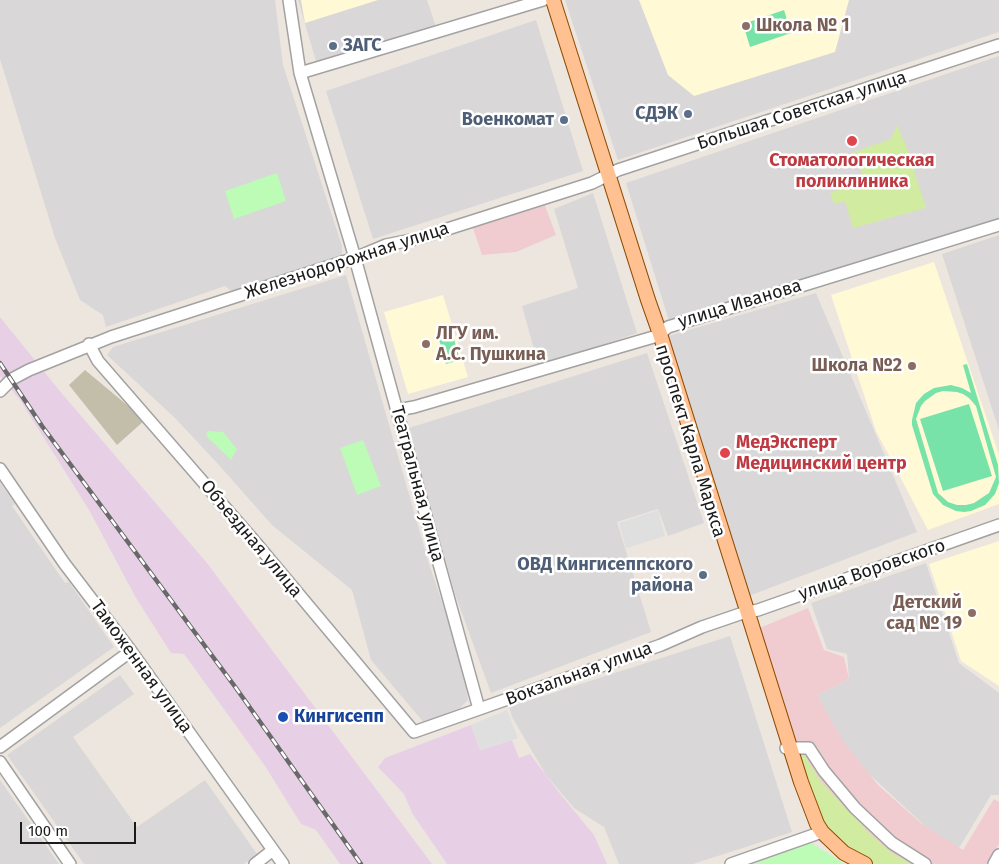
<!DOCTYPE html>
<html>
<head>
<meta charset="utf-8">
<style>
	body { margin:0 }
	#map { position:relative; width:999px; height:864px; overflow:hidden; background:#ede6df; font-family:"Fira Sans",sans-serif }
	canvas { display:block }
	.scale { position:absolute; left:20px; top:822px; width:116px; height:22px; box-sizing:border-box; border:2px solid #1b1b1b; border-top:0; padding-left:6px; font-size:15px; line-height:18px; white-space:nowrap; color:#1b1b1b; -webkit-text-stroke:4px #fff; paint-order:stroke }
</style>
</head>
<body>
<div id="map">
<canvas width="999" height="864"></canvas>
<div class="scale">100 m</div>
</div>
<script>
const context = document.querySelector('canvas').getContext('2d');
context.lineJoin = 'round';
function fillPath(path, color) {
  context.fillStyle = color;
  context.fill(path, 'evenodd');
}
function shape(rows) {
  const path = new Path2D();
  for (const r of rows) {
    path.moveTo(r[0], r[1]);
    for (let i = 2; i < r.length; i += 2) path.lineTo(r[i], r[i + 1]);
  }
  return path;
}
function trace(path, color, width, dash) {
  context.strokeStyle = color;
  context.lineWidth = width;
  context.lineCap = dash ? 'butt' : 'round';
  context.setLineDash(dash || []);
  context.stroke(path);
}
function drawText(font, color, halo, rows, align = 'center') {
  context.font = font + ' "Fira Sans",sans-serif';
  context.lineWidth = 5;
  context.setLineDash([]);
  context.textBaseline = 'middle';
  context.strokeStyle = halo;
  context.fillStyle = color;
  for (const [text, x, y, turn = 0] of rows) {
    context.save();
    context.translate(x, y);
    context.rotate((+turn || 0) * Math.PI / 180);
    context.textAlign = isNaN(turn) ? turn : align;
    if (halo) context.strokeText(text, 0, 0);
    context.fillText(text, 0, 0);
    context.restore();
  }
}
const residential = shape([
	[0,0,275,0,283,65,342,246,342,256,231,291,225,286,106,327,103,315,80,300,55,238,0,59],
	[298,0,427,0,436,27,318,68],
	[565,0,999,0,999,32,618,160],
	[536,20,583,171,373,239,326,91],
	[999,56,999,219,671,327,626,183],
	[593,193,637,333,539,367,522,306,578,288,554,209],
	[999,235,999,430,942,254],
	[346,275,429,564,454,637,465,677,468,700,460,708,425,724,371,660,352,590,272,525,218,464,175,418,107,355,113,347],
	[816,293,917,532,746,597,665,337],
	[647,353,704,523,668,536,658,509,617,522,651,632,491,693,455,594,409,428],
	[0,483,15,504,12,506,65,583,69,582,114,647,0,728],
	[926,563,959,663,999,693,999,795,991,795,959,848,925,826,867,772,842,742,817,695,849,679,847,654,827,649,811,603],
	[730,636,792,832,693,864,619,864,604,827,574,808,546,775,512,717,509,707],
	[120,675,134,694,73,737,137,827,205,780,257,854,244,864,84,864,7,755],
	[0,780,59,864,0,864]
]);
const commercial = shape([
	[544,203,556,235,516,252,482,255,472,225],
	[808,608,824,650,844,657,849,679,817,695,841,738,878,785,922,824,963,850,994,799,999,802,999,844,988,864,865,864,817,824,757,629]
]);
const industrial = shape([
	[0,317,59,390,207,563,432,864,340,864,316,830,301,824,265,766,184,654,171,653,136,598,89,510,20,400,0,376],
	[471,725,480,750,512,740,519,758,530,754,557,790,594,835,607,864,447,864,412,813,404,794,378,767,385,758]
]);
const education = shape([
	[301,0,378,0,305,23],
	[639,0,849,0,835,52,694,96,668,75],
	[934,262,999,455,999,504,928,530,876,431,831,295],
	[443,295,468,377,408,394,384,312],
	[999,541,999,686,961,661,929,564]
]);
const construction = shape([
	[85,370,145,420,117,445,69,385]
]);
const grass = shape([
	[897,125,907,148,926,208,853,228,845,201,834,204,830,193,864,179,854,152,891,139],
	[799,753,803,753,822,783,871,835,893,854,912,864,865,864,827,833,801,782]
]);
const park = shape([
	[277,173,286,201,234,219,225,191],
	[208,431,223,432,237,449,231,460,208,438,206,434],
	[363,440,381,486,357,495,340,448],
	[811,843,845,864,753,864]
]);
const pitch = shape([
	[784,10,791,33,750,47,743,24],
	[452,332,460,360,446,364,438,336],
	[967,364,998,465,999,483,995,494,985,505,971,511,964,512,956,511,943,505,933,494,912,425,912,420,916,403,924,394,934,388,951,385,962,388,971,393,963,365],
	[943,391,957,392,963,394,969,398,976,406,996,477,989,493,974,503,966,505,957,505,948,502,938,493,916,419,921,406,925,401,936,393],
	[969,404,992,476,943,491,920,419]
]);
const parking = shape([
	[658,510,665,536,626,548,619,523],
	[507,710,518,738,480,750,471,725]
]);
const minor = shape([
	[289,0,300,73,355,258,479,709],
	[300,73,543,0],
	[89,344,98,361,256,543,414,732,661,645,702,627,743,613,758,610,999,525],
	[0,391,12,379,29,370,111,337,355,258,386,245,416,239,592,183,618,170,999,45],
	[397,410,414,407,657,336,668,327,999,225],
	[0,469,64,563,131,651,283,864],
	[0,747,131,651],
	[786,748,809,748,824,771,855,808,892,843,925,864],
	[0,762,70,864],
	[255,864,273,850],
	[731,864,822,832],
	[994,864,999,855]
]);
const major = shape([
	[553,0,648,300,660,334,801,782,817,824,822,832,844,853,865,864]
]);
const rail = shape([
	[0,363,42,426,236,688,361,864]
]);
const markers = [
	[746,26,5,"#8d6e63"],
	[333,46,5,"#5c6f8a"],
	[688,114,5,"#5c6f8a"],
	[564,120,5,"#5c6f8a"],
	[852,141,6,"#e0444e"],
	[426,344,5,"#8d6e63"],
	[912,366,5,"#8d6e63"],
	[725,453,6,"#e0444e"],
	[703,575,5,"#5c6f8a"],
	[972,613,5,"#8d6e63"],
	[283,717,6,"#1a4fb4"]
];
const educationNames = [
	["Школа № 1",756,26],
	["ЛГУ им.",436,334],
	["А.С. Пушкина",436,355],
	["Школа №2",902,366,"right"],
	["Детский",962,603,"right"],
	["сад № 19",962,624,"right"]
];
const serviceNames = [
	["ЗАГС",343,46,"left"],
	["СДЭК",678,114],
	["Военкомат",554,120],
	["ОВД Кингисеппского",693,565],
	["района",693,586]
];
const streetNames = [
	["Большая Советская улица",802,111,-18],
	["Железнодорожная улица",347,261,-18],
	["улица Иванова",740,304,-17],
	["проспект Карла Маркса",690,441,73],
	["Театральная улица",417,484,75],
	["Объездная улица",251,539,50],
	["улица Воровского",872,570,-19],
	["Таможенная улица",141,667,54],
	["Вокзальная улица",579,674,-20]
];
const healthNames = [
	["Стоматологическая",852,161],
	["поликлиника",852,182],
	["МедЭксперт",736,443,"left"],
	["Медицинский центр",736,464,"left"]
];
const transitNames = [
	["Кингисепп",294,717]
];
fillPath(residential, '#d9d7d8');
fillPath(commercial, '#f0ccd0');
fillPath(industrial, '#e7d0e6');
fillPath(education, '#fff9d6');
fillPath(construction, '#c2beaa');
fillPath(grass, '#d1eca0');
fillPath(park, '#bcfcb7');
fillPath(pitch, '#77e3a9');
fillPath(parking, '#dfdfdf');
trace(minor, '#a2a2a2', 14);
trace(major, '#914c00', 16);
trace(minor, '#fff', 11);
trace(major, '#ffc092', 14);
trace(rail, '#696969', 4.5);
trace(rail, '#fff', 2.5, [8]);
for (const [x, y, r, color] of markers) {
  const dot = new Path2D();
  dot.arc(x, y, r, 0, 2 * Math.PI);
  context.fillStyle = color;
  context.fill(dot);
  trace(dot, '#fff', 2);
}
drawText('bold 18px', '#785e54', '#fff', educationNames, 'left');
drawText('bold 18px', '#4e5e75', '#fff', serviceNames, 'right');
drawText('18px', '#1b1b1b', '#fff', streetNames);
drawText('bold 18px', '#be3a42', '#fff', healthNames);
drawText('bold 18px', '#164399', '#fff', transitNames, 'left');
</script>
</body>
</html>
